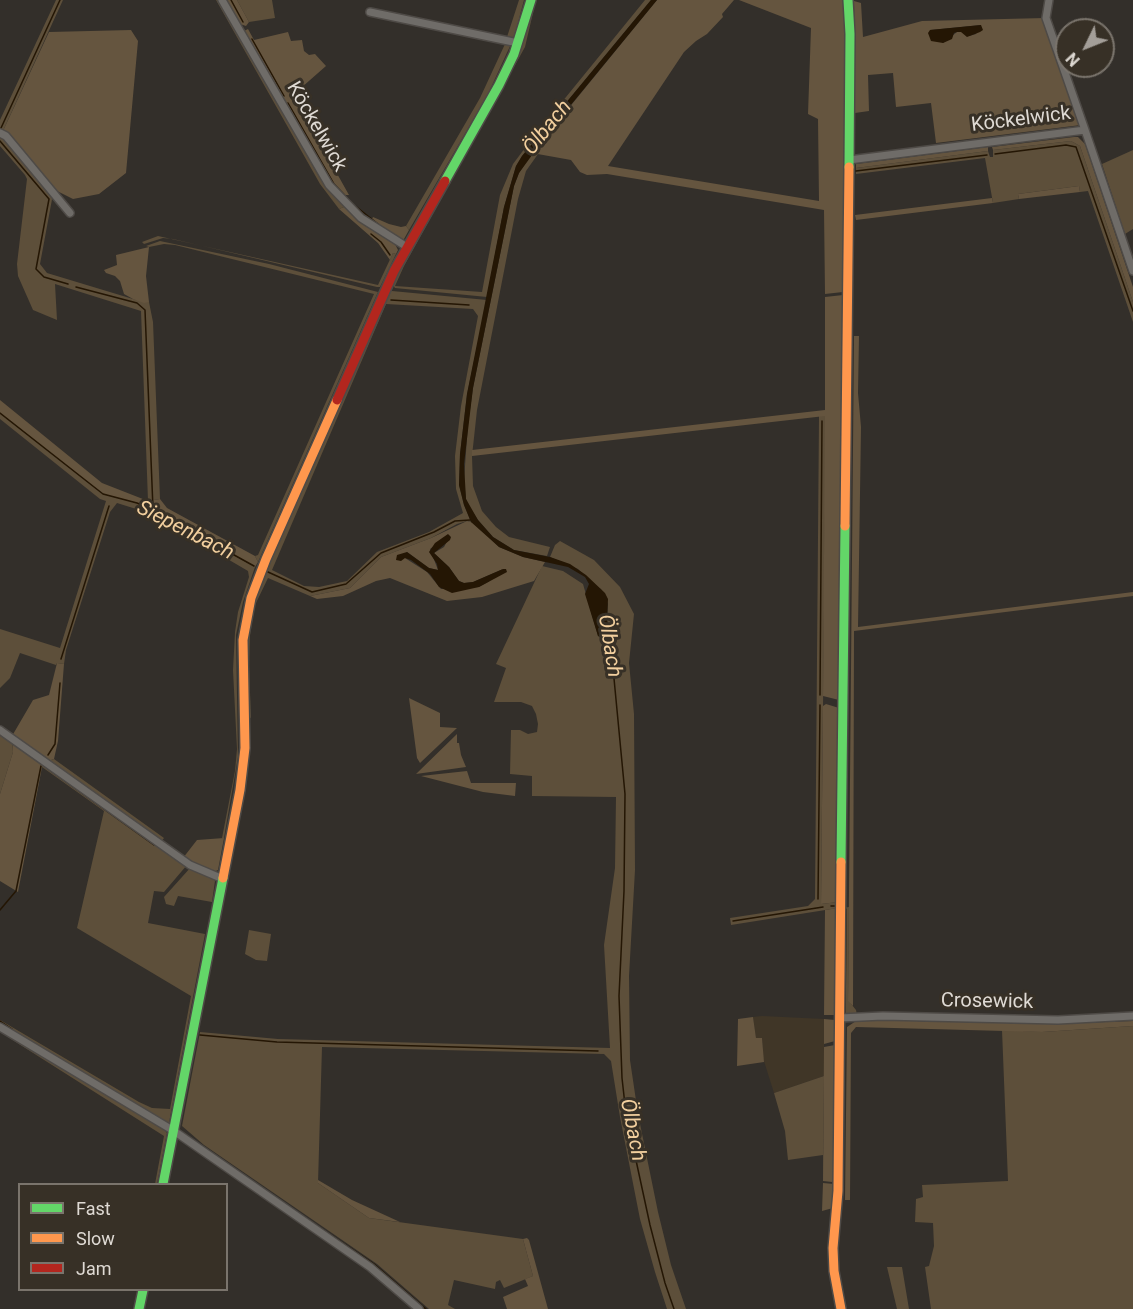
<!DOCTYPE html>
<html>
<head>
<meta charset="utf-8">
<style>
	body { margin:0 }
	#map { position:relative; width:1133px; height:1309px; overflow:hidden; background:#332f2a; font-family:Roboto,sans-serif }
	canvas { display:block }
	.legend { position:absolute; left:18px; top:1183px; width:210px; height:108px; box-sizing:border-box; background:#373026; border:2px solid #7a746c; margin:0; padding:8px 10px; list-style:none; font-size:18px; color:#dfdad4 }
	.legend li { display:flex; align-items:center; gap:12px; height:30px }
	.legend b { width:30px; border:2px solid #7a746c }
	.north { position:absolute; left:1055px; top:18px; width:60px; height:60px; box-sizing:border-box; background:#373026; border:2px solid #7a746c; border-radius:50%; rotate:227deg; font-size:16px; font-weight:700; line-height:24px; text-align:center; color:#dfdad4 }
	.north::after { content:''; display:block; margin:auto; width:21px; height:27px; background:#a39e98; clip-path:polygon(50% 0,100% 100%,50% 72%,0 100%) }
</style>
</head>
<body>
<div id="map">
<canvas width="1133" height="1309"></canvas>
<ul class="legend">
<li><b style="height:8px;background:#63d668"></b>Fast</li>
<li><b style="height:8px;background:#ff974d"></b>Slow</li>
<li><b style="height:8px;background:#b3261e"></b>Jam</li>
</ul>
<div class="north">N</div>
</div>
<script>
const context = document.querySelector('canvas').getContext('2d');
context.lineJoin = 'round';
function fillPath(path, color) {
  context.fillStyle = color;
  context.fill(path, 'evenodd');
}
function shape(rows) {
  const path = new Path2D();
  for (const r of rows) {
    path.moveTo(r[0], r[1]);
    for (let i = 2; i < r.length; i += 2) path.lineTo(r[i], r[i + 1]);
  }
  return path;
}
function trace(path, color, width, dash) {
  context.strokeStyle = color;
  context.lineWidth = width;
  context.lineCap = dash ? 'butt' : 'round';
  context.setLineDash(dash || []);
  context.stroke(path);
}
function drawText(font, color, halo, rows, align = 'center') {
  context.font = font + ' Roboto,sans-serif';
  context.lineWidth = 6;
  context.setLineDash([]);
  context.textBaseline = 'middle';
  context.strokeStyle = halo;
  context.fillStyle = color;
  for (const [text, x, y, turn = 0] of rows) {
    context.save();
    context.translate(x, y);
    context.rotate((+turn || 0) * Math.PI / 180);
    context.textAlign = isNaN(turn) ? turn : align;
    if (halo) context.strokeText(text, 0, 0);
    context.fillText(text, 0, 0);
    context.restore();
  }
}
const built = shape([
	[762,1016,824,1019,824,1076,774,1093,763,1058,762,1038,756,1039,753,1017]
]);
const green = shape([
	[56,0,63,0,2,133,0,132,0,120],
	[216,0,220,0,318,175,344,207,339,209,320,184],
	[237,0,272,0,275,18,249,22],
	[519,0,524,0,514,38,511,39,391,13,507,37],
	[534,0,536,0,525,47,404,266,395,286,482,292,500,195,513,164,531,140,645,0,651,0,522,156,516,166,504,207,487,297,395,288,393,285,398,270,487,115],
	[370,14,511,44,488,94,409,230,406,226,480,98,505,44,369,16],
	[0,136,53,194,40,264,47,273,133,299,149,302,153,322,160,499,148,501,141,311,55,284,57,320,33,310,18,276,17,264,27,179,25,175,0,146],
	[1071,141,1080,146,1133,302,1133,322,1088,191,1080,192,1079,186,1018,194,1019,199,993,203,985,158,856,174,856,168,988,151,990,157,993,157,993,150],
	[1133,150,1133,229,1125,234,1102,164],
	[532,153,538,154,526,171,518,199,477,410,472,456,473,486,482,511,496,527,509,537,550,547,547,556,514,550,493,537,478,520,470,508,466,499,464,480,468,424,473,388,514,186,519,173],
	[158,236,378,285,393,253,396,254,380,287,377,287,173,239,163,238,144,244,142,242],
	[160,241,269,264,378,292,258,562,255,556,258,555,374,294,175,245,164,244,149,247,146,246],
	[392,291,487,300,467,394,460,454,459,485,464,505,471,522,467,521,457,524,431,538,381,557,350,588,310,596,268,578,255,605,250,635,249,666,251,718,247,716,246,634,259,585,389,292],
	[386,304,473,309,478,316,461,406,455,456,456,489,463,513,429,532,377,552,347,581,319,587,304,586,272,570],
	[0,413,103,494,137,503,153,510,255,567,243,602,236,635,238,757,224,838,222,838,235,771,237,749,233,670,235,632,238,612,249,577,248,571,149,513,117,503,110,512,66,650,64,664,57,663,56,665,20,653,10,678,0,688,0,629,60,648,106,501,100,499,0,419],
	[826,415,821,904,838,902,838,908,731,925,730,918,808,906,815,899,819,416],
	[560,541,594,560,620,587,634,614,629,663,634,714,635,870,629,976,630,1060,638,1114,658,1212,671,1265,686,1309,667,1309,655,1272,640,1219,620,1117,611,1061,604,1054,322,1047,318,1183,369,1218,523,1239,533,1276,504,1288,500,1280,496,1282,495,1289,454,1280,448,1305,455,1309,429,1309,377,1264,204,1145,182,1126,200,1032,278,1039,610,1048,604,945,615,868,616,797,532,796,532,776,510,774,511,730,520,730,528,734,537,732,538,724,536,714,532,706,521,702,494,702,506,668,496,664,542,566,563,571,583,584,598,636,613,644,607,620,608,604,601,589,595,586,578,569,550,557,555,545],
	[0,731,12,740,13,752,0,794],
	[54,759,164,838,161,842,48,761],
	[45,763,187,865,164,892,154,891,148,923,205,934,169,1123,167,1123,0,1025,0,1020,139,1102,152,1108,170,1109,191,996,77,928,104,811,42,767],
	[191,867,213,877,215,881,212,902,178,896,174,906,166,904,164,897],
	[849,907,848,1000,856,1010,857,1015,842,1015,843,908],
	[249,930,271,934,267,961,256,960,245,954],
	[1133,1026,1133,1309,931,1309,925,1267,929,1266,934,1246,933,1223,915,1222,916,1199,923,1197,922,1185,1008,1181,1002,1030,1042,1032],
	[0,1029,163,1128,167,1133,157,1184,155,1184,164,1136,0,1032],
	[824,1076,823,1155,788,1160,785,1131,774,1093],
	[887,1267,902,1267,909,1309,897,1309]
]);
const forest = shape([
	[227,0,237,0,249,22,246,26,240,24],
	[657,0,734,0,722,14,723,17,707,34,696,41,684,52,608,166,819,201,818,119,808,114,811,28,739,0,845,0,843,292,825,294,824,210,607,174,587,175,580,172,571,160,532,153],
	[854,1,861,3,863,37,922,21,1045,18,1081,125,936,143,931,103,896,107,893,73,868,75,869,111,855,113],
	[981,25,976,34,969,36,961,31,957,32,943,43,930,30],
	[248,29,254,40,288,32,291,41,302,40,304,51,309,55,315,54,326,66,293,95,349,195,340,195,333,187,244,31],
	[131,30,138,41,126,173,99,194,73,199,57,191,10,137,2,133,49,32],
	[1074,137,1078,137,1085,144,1133,287,1133,302,1080,146,1071,141,993,150,992,147],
	[988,147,988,151,856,168,856,164],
	[1079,186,1080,192,1019,199,1018,194],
	[992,198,993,203,856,220,855,215],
	[344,207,364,225,395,244,398,250,396,254,393,253,390,260,378,243,339,209],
	[373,217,389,224,401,227,406,226,409,230,404,239,400,239,370,223],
	[149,247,146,276,149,302,144,303,133,299,124,294,120,281,115,276,106,273,104,270,117,265,116,255],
	[843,295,839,700,823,696,825,416,472,456,472,450,825,410,825,297],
	[854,336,859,336,858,393,861,427,858,627,1133,592,1133,596,854,631,853,1006,848,1001],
	[0,400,102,483,148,501,160,499,167,508,255,556,258,562,255,567,153,510,137,503,103,494,0,413],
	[467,521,474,523,499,547,523,557,545,562,534,581,482,597,447,601,390,578,376,581,343,596,317,599,310,596,350,588,381,557,431,538],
	[448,535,450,536,444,547,434,553,449,567,459,581,464,583,473,582,503,569,488,582,479,587,441,589,427,572,405,558,407,552,429,568,438,570,430,549],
	[57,663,64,664,58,741,54,759,48,761,42,767,18,892,0,881,0,794,13,752,12,736,33,700,49,695],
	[409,698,440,713,440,727,457,728,420,763,417,758],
	[826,704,839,708,838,902,821,904,823,706],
	[457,734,457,743,459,743,461,755,466,767,416,774],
	[467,771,471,783,516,783,515,796,483,792,421,776],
	[224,838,218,870,216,871,211,873,183,858,197,840],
	[838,908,836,1011,835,1015,824,1015,825,910],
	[753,1017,756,1038,762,1038,764,1062,737,1066,738,1019],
	[824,1019,835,1020,837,1037,835,1041,824,1044],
	[872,1020,1050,1024,1133,1021,1133,1026,1042,1032,856,1027,851,1033,850,1200,845,1200,847,1027,856,1021],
	[835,1045,834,1181,832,1182,823,1181,824,1047],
	[318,1180,352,1200,400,1222,369,1218,318,1183],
	[823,1183,834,1184,834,1189,833,1208,822,1211],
	[527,1238,529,1240,548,1309,507,1309,503,1297,528,1286,525,1279,533,1276,523,1239]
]);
const water = shape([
	[651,0,657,0,551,129,519,173,514,186,473,388,464,464,466,499,478,520,493,537,514,550,550,557,570,564,586,575,605,593,608,599,607,620,613,647,608,647,605,639,598,636,585,594,589,584,585,577,568,567,523,557,499,547,471,522,464,505,459,485,460,454,467,394,504,207,516,166,522,156],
	[981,25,983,30,980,32,967,37,961,32,957,32,954,33,952,39,943,43,931,41,928,33,930,30],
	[448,534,451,537,450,540,434,553,449,567,459,581,464,583,473,582,503,569,506,569,507,572,479,587,452,593,439,587,430,574,411,560,405,558,401,561,396,560,397,555,407,552,429,568,438,570,437,564,429,552,435,543]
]);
const stream = shape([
	[231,0,243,22],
	[252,39,284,96],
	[288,103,334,184,354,205,378,224],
	[1,128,60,0],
	[0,141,49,199,36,269,44,277,68,284],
	[995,154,1066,145,1076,147,1133,311],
	[856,171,987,155],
	[371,234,381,242,390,255],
	[76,287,137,303,145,310,153,509],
	[391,300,469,305],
	[0,413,103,494,137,503,153,510,254,566],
	[268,572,312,592,346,584,381,553,434,532,455,521,470,520],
	[611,647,625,794,624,891,619,996,622,1078,626,1114,650,1225,665,1283,674,1309],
	[61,659,109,506],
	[820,695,822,421],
	[48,755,55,744,60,683],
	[48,769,154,845],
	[818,899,820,705],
	[831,906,836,906],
	[0,910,16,891,41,766],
	[733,921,823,907],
	[845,1013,846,909],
	[0,1021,12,1029],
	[200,1035,277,1042,598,1051],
	[268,1192,374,1264,426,1309]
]);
const street = shape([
	[222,0,329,185,361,218,407,247],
	[1049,0,1046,18,1085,130],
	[370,12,518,43],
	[0,133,6,136,70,213],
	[849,160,1085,130,1133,271],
	[0,730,190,865,223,879],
	[840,1018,883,1016,1058,1020,1133,1016],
	[0,1027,174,1131,370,1267,419,1309]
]);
const fast = shape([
	[848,0,850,34,849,167],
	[445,181,499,85,514,54,531,0],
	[841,862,845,526],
	[163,1184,223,878],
	[139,1309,143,1290]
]);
const slow = shape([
	[845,526,849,167],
	[223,878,240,790,245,748,243,640,251,598,266,559,337,400],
	[841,1309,834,1271,833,1248,838,1191,841,862]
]);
const jam = shape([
	[337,400,394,271,445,181]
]);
const streetNames = [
	["Köckelwick",1021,120,-7],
	["Köckelwick",316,127,60],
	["Crosewick",987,1002,1]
];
const waterNames = [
	["Ölbach",548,128,-51],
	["Siepenbach",185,531,27],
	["Ölbach",609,646,81],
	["Ölbach",632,1130,79]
];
fillPath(built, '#403627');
fillPath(green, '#5d4f3a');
fillPath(forest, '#65553f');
fillPath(water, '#241604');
trace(stream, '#241604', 1.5);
trace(street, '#4e4a46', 10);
trace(fast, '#4e4a46', 12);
trace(slow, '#4e4a46', 12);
trace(jam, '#4e4a46', 12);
trace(street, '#6f6c68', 7);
trace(fast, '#63d668', 9);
trace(slow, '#ff974d', 9);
trace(jam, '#b3261e', 9);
drawText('20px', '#dfdad4', '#373026', streetNames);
drawText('italic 21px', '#f2cf9e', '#373026', waterNames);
</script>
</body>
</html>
